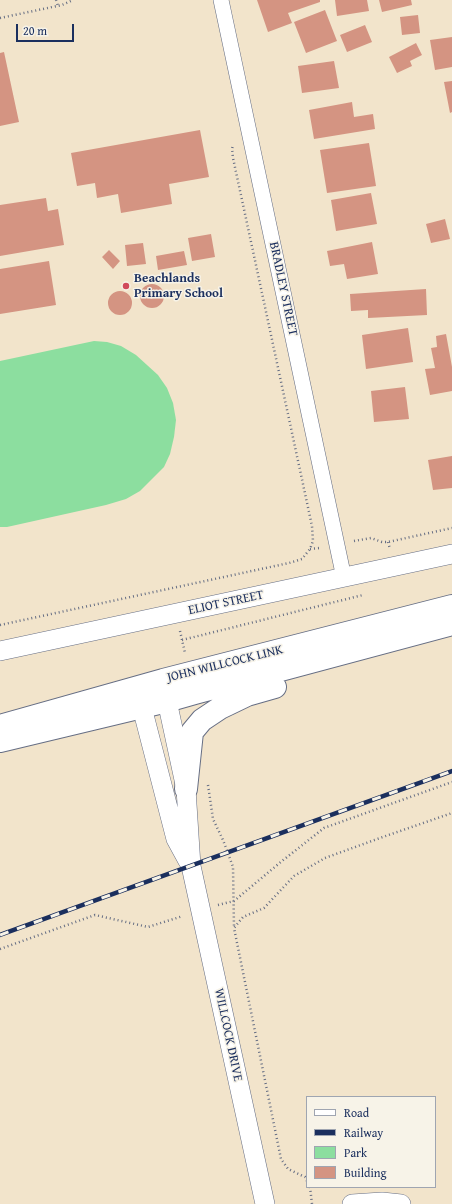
<!DOCTYPE html>
<html>
<head>
<meta charset="utf-8">
<style>
	body { margin:0 }
	#map { position:relative; width:452px; height:1204px; overflow:hidden; background:#f2e4cb; font-family:"Gentium Book Plus",serif }
	canvas { display:block }
	.legend { position:absolute; left:306px; top:1096px; width:130px; height:92px; box-sizing:border-box; background:#f7f3e8; border:1px solid #9fa5b1; margin:0; padding:5px 7px; list-style:none; font-size:12px; color:#1b2f5e }
	.legend li { display:flex; align-items:center; gap:8px; height:20px }
	.legend b { width:20px; border:1px solid #9fa5b1 }
	.scale { position:absolute; left:16px; top:24px; width:58px; height:18px; box-sizing:border-box; border:2px solid #1b2f5e; border-top:0; padding-left:5px; font-size:12px; line-height:14px; white-space:nowrap; color:#1b2f5e; -webkit-text-stroke:3px #f7f3e8; paint-order:stroke }
</style>
</head>
<body>
<div id="map">
<canvas width="452" height="1204"></canvas>
<ul class="legend">
<li><b style="height:5px;background:#fff"></b>Road</li>
<li><b style="height:5px;background:#1b2f5e"></b>Railway</li>
<li><b style="height:11px;background:#8cde9f"></b>Park</li>
<li><b style="height:11px;background:#d49482"></b>Building</li>
</ul>
<div class="scale">20 m</div>
</div>
<script>
const context = document.querySelector('canvas').getContext('2d');
context.lineJoin = 'round';
function fillPath(path, color) {
  context.fillStyle = color;
  context.fill(path, 'evenodd');
}
function shape(rows) {
  const path = new Path2D();
  for (const r of rows) {
    if (r.length === 3) {
      path.moveTo(r[0] + r[2], r[1]);
      path.arc(r[0], r[1], r[2], 0, 2 * Math.PI);
      continue;
    }
    path.moveTo(r[0], r[1]);
    for (let i = 2; i < r.length; i += 2) path.lineTo(r[i], r[i + 1]);
  }
  return path;
}
function trace(path, color, width, dash) {
  context.strokeStyle = color;
  context.lineWidth = width;
  context.lineCap = dash ? 'butt' : 'round';
  context.setLineDash(dash || []);
  context.stroke(path);
}
function drawText(font, color, halo, rows, align = 'center') {
  context.font = font + ' "Gentium Book Plus",serif';
  context.lineWidth = 3;
  context.setLineDash([]);
  context.textBaseline = 'middle';
  context.strokeStyle = halo;
  context.fillStyle = color;
  for (const [text, x, y, turn = 0] of rows) {
    context.save();
    context.translate(x, y);
    context.rotate((+turn || 0) * Math.PI / 180);
    context.textAlign = isNaN(turn) ? turn : align;
    if (halo) context.strokeText(text, 0, 0);
    context.fillText(text, 0, 0);
    context.restore();
  }
}
const green = shape([
	[94,341,107,342,121,346,136,355,158,375,167,388,173,403,176,420,174,437,170,454,164,467,140,491,126,499,106,505,7,527,0,527,0,361]
]);
const building = shape([
	[257,0,320,0,320,2,288,13,292,23,268,32],
	[335,0,367,0,369,11,337,16],
	[379,0,411,0,412,5,382,12],
	[325,10,337,41,306,53,294,22],
	[418,15,420,33,402,35,400,17],
	[365,25,372,42,347,52,340,35],
	[452,37,452,67,435,70,430,40],
	[416,43,422,55,410,61,412,66,397,73,389,57],
	[4,52,19,122,0,126,0,53],
	[334,61,339,88,302,93,298,66],
	[452,81,452,112,450,113,444,82],
	[352,102,354,117,373,114,375,129,314,139,309,110],
	[200,130,209,177,169,184,172,204,121,213,118,194,97,198,95,183,77,186,71,153],
	[369,143,376,186,327,193,320,150],
	[371,193,377,224,336,231,331,200],
	[46,198,48,211,58,209,64,245,0,256,0,205],
	[445,219,450,239,431,243,426,224],
	[211,234,215,257,192,261,188,238],
	[372,242,378,274,347,279,344,264,330,266,327,251],
	[143,243,146,264,127,266,125,245],
	[109,250,120,261,113,269,102,257],
	[184,251,187,265,158,270,156,256],
	[49,261,56,305,0,314,0,269],
	[152,296,12],
	[426,289,427,315,368,318,368,310,351,311,350,294],
	[120,303,12],
	[408,328,413,362,366,369,362,335],
	[446,334,452,367,452,391,430,395,425,369,435,368,431,348,437,347,436,336],
	[405,387,409,419,374,422,371,391],
	[452,456,452,488,433,490,428,460]
]);
const path = shape([
	[56,0,58,6],
	[0,18,62,5,73,0],
	[354,541,371,538,382,542,388,542,452,528],
	[388,542,390,549],
	[310,549,320,548],
	[0,625,289,563,302,559,310,549,313,541,312,526,233,158,232,149,233,145],
	[180,631,185,653],
	[182,640,363,595],
	[208,785,213,819,223,840,233,867,234,928],
	[218,905,234,901,282,861,324,828,452,782],
	[0,949,95,915,148,927,183,916],
	[307,1181,305,1177,288,1169,281,1159,234,928,243,917,264,908,294,876,325,858,380,838,452,813],
	[310,1187,312,1204]
]);
const minor = shape([
	[221,0,344,578]
]);
const tertiary = shape([
	[0,651,452,554],
	[164,687,186,789,191,866,265,1204],
	[138,692,176,839,188,861],
	[352,1204,382,1202,401,1204]
]);
const primary = shape([
	[0,726,163,680,452,606],
	[0,741,167,701,195,693,452,624],
	[186,789,192,732,202,720,220,708,247,695,275,687]
]);
const rail = shape([
	[0,935,452,771]
]);
const markers = [
	[126,286,4,"#d1495b"]
];
const poiNames = [
	["Beachlands",134,279],
	["Primary School",134,294]
];
const streetNames = [
	["BRADLEY STREET",283,289,78],
	["ELIOT STREET",226,603,-12],
	["JOHN WILLCOCK LINK",225,664,-14],
	["WILLCOCK DRIVE",228,1035,78]
];
fillPath(green, '#8cde9f');
fillPath(building, '#d49482');
trace(minor, '#666e84', 16);
trace(tertiary, '#666e84', 20);
trace(primary, '#666e84', 24);
trace(path, '#666e84', 2.5, [1, 3]);
trace(minor, '#fff', 15);
trace(tertiary, '#fff', 19);
trace(primary, '#fff', 22);
trace(rail, '#1b2f5e', 4.5);
trace(rail, '#f7f3e8', 3, [9]);
for (const [x, y, r, color] of markers) {
  const dot = new Path2D();
  dot.arc(x, y, r, 0, 2 * Math.PI);
  context.fillStyle = color;
  context.fill(dot);
  trace(dot, '#f7f3e8', 1.5);
}
drawText('bold 13px', '#1b2f5e', '#f7f3e8', poiNames, 'left');
drawText('13px', '#1b2f5e', '#f7f3e8', streetNames);
</script>
</body>
</html>
